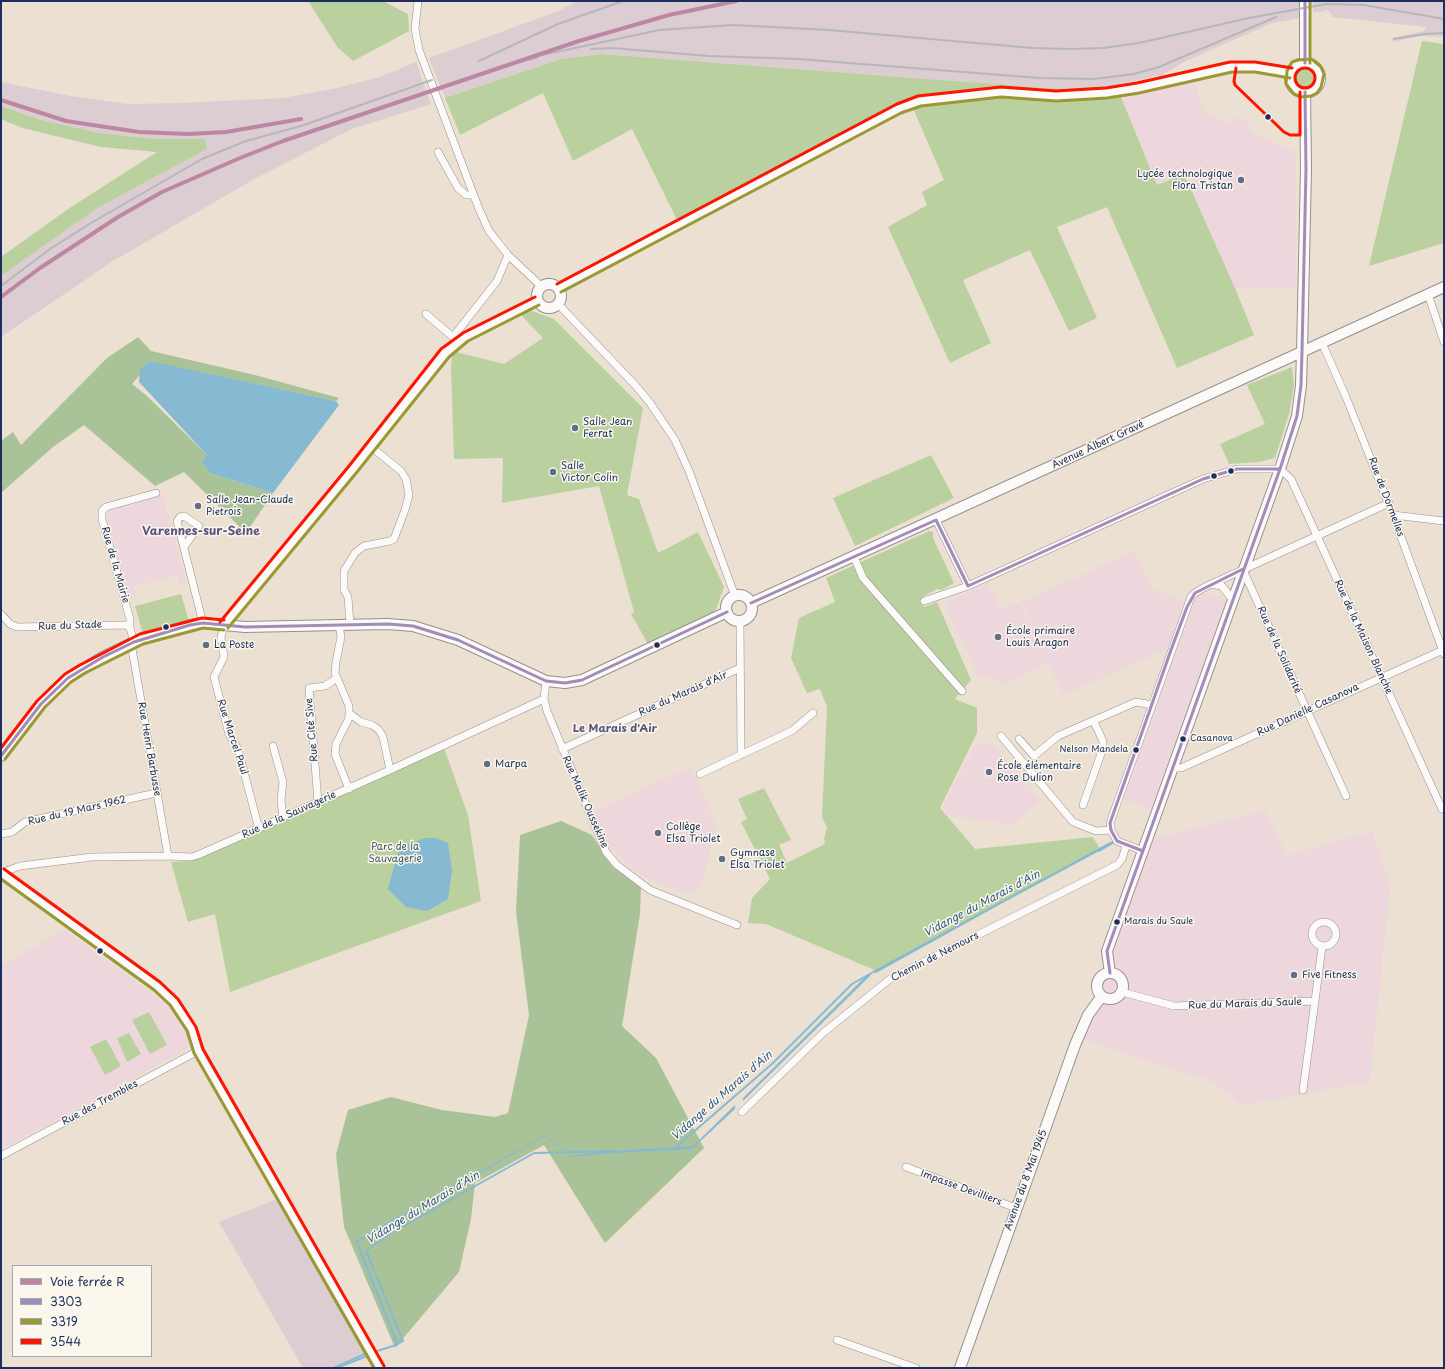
<!DOCTYPE html>
<html>
<head>
<meta charset="utf-8">
<style>
	body { margin:0 }
	#map { position:relative; width:1445px; height:1369px; overflow:hidden; background:#ece0d2; font-family:"Playpen Sans",sans-serif }
	canvas { display:block }
	.frame { position:absolute; inset:0; border:2px solid #1b2f5e; pointer-events:none }
	.legend { position:absolute; left:12px; top:1265px; width:140px; height:92px; box-sizing:border-box; background:#fbf7ec; border:1px solid #a1a7b3; margin:0; padding:5px 7px; list-style:none; font-size:12px; color:#1b2f5e }
	.legend li { display:flex; align-items:center; gap:8px; height:20px }
	.legend b { width:20px; border:1px solid #a1a7b3 }
</style>
</head>
<body>
<div id="map">
<canvas width="1445" height="1369"></canvas>
<div class="frame"></div>
<ul class="legend">
<li><b style="height:5px;background:#bd87a3"></b>Voie ferrée R</li>
<li><b style="height:5px;background:#a38cb7"></b>3303</li>
<li><b style="height:5px;background:#9b9931"></b>3319</li>
<li><b style="height:5px;background:#ff1400"></b>3544</li>
</ul>
</div>
<script>
const context = document.querySelector('canvas').getContext('2d');
context.lineJoin = 'round';
function fillPath(path, color) {
  context.fillStyle = color;
  context.fill(path, 'evenodd');
}
function shape(rows) {
  const path = new Path2D();
  for (const r of rows) {
    if (r.length === 3) {
      path.moveTo(r[0] + r[2], r[1]);
      path.arc(r[0], r[1], r[2], 0, 2 * Math.PI);
      continue;
    }
    path.moveTo(r[0], r[1]);
    for (let i = 2; i < r.length; i += 2) path.lineTo(r[i], r[i + 1]);
  }
  return path;
}
function trace(path, color, width, dash) {
  context.strokeStyle = color;
  context.lineWidth = width;
  context.lineCap = dash ? 'butt' : 'round';
  context.setLineDash(dash || []);
  context.stroke(path);
}
function drawText(font, color, halo, rows, align = 'center') {
  context.font = font + ' "Playpen Sans",sans-serif';
  context.lineWidth = 3;
  context.setLineDash([]);
  context.textBaseline = 'middle';
  context.strokeStyle = halo;
  context.fillStyle = color;
  for (const [text, x, y, turn = 0] of rows) {
    context.save();
    context.translate(x, y);
    context.rotate((+turn || 0) * Math.PI / 180);
    context.textAlign = isNaN(turn) ? turn : align;
    if (halo) context.strokeText(text, 0, 0);
    context.fillText(text, 0, 0);
    context.restore();
  }
}
const built = shape([
	[1195,82,1204,112,1232,124,1237,116,1250,124,1250,132,1295,151,1296,288,1235,288,1184,174,1157,185,1121,98],
	[163,494,186,582,179,584,176,576,147,583,134,587,136,595,128,598,115,546,119,545,117,539,114,540,106,510],
	[1134,551,1151,587,1183,602,1190,588,1227,600,1153,811,1116,796,1168,649,1063,695,1048,663,1004,685,992,677,979,677,944,603,988,583,1001,608,1019,603,1042,650,1021,602],
	[975,745,993,745,1041,799,1012,825,947,815,942,809],
	[690,767,716,823,702,888,686,895,645,877,628,866,608,844,593,812],
	[1266,810,1287,855,1372,831,1390,886,1370,1082,1241,1105,1211,1081,1132,1056,1082,1038,1154,838],
	[64,929,167,1004,193,1046,1,1150,1,967]
]);
const industrial = shape([
	[577,1,1301,1,1301,18,1272,23,1184,62,1162,75,1116,85,1059,89,600,54,561,59,445,98,429,58,556,12],
	[1313,1,1444,1,1444,37,1419,36,1393,42,1392,38,1424,31,1426,27,1333,17,1328,10,1313,13],
	[416,62,431,104,352,129,256,178,113,261,1,337,1,276,96,209,207,149,205,139,155,139,100,133,41,120,1,106,1,82,71,96,127,104,182,103,283,98,337,88,380,77],
	[277,1199,369,1353,332,1368,303,1368,219,1222]
]);
const green = shape([
	[308,1,383,1,408,14,409,31,353,61,338,48],
	[1422,41,1444,44,1444,243,1369,266],
	[600,54,1059,89,1116,85,1157,185,1184,174,1235,288,1254,335,1177,368,1107,207,1057,227,1097,318,1069,331,1030,250,963,280,991,343,950,363,888,227,927,205,922,192,944,180,909,99,678,222,632,129,573,161,543,93,460,135,445,98,561,59],
	[1304,77,10],
	[1,106,41,120,100,133,155,139,205,139,207,149,96,209,1,276,1,257,68,209,157,152,101,147,22,128,1,119],
	[532,311,554,319,643,408,627,495,639,499,658,553,698,532,724,587,715,612,648,644,631,614,634,612,599,486,502,503,503,458,454,459,451,370,452,351,504,364,543,338,520,314],
	[1292,367,1294,385,1289,414,1275,458,1259,462,1229,464,1220,444,1265,424,1247,385],
	[931,455,954,498,855,546,833,498],
	[929,531,933,532,933,538,954,583,941,590,937,589,924,596,920,600,924,607,937,602,971,680,955,699,977,708,977,733,940,808,975,849,1093,837,1100,849,877,971,766,924,748,923,752,898,770,879,741,822,747,819,738,799,764,788,791,840,779,845,787,863,825,844,824,839,827,828,822,817,827,707,820,689,807,693,791,658,799,618,835,602,826,578],
	[181,594,189,621,143,634,135,606],
	[444,748,468,815,481,901,230,992,215,914,188,922,171,862,189,861],
	[149,1012,167,1045,150,1054,132,1020],
	[129,1033,141,1054,127,1062,117,1038],
	[106,1039,121,1066,105,1075,90,1047]
]);
const forest = shape([
	[138,337,151,351,255,375,339,398,336,401,151,362,132,384,147,396,207,455,201,461,210,473,273,493,246,533,184,472,155,486,84,425,53,447,1,493,1,441,13,432,21,445,107,358],
	[561,821,592,835,612,866,641,888,640,914,622,1026,656,1058,704,1148,605,1243,544,1145,475,1183,471,1219,459,1272,395,1348,344,1227,336,1154,348,1110,391,1097,442,1110,495,1117,508,1113,529,1015,516,912,520,835]
]);
const water = shape([
	[149,361,336,401,339,405,273,493,210,473,201,461,207,455,139,382,140,370],
	[425,838,436,838,448,843,452,871,448,899,427,911,406,907,388,889,399,848],
	[1112,841,1114,843,999,905,876,973,873,971],
	[868,974,871,975,743,1101,743,1098],
	[735,1105,735,1109,692,1149,598,1154,572,1157,545,1136,358,1242,399,1345,378,1352,377,1350,396,1344,355,1241,545,1135,572,1156,596,1152,693,1146],
	[367,1352,368,1354,335,1368,331,1368]
]);
const stream = shape([
	[1099,851,1116,841],
	[675,1148,773,1063,852,984,875,971],
	[396,1344,403,1341,366,1251,388,1235,534,1153,614,1151],
	[336,1368,370,1355]
]);
const street = shape([
	[418,1,415,29,419,50,479,209,489,231,508,255,541,286],
	[438,152,458,188,466,195,473,195],
	[1428,294,1444,342],
	[558,304,636,386,650,403,675,440,689,471,735,596],
	[426,314,453,337,454,340],
	[453,337,497,281,508,255],
	[1322,343,1346,397,1393,515,1444,654],
	[1393,515,1444,521],
	[936,520,968,586],
	[184,547,199,526,184,516,180,517,177,521,203,623],
	[854,557,863,578,962,691],
	[1243,570,1346,796],
	[1211,584,1222,586,1232,599],
	[924,601,968,586,1203,479,1237,469,1280,469,1291,479,1442,809],
	[1,614,10,624,17,627,126,625,130,628,134,642],
	[740,621,741,755],
	[224,625,221,637,224,657,214,677,229,734,238,749,259,829],
	[339,625,341,637,336,662,335,673,349,706,349,718,336,744,335,754,349,789],
	[350,625,348,597,344,590,344,571,355,553,364,546,390,541,394,539,405,510,409,495,406,479,401,471,370,446],
	[130,628,130,619,102,519,102,511,106,507,156,493],
	[131,643,168,856],
	[546,681,544,699,547,711,606,852,617,865,650,890,737,925],
	[349,713,361,722,372,725,379,730,383,737,390,770],
	[1001,736,1073,822,1096,831,1111,830],
	[1019,739,1034,756,1058,736,1136,702,1152,705],
	[273,746,283,782,281,800,283,818],
	[562,749,740,668],
	[1174,768,1181,768,1443,650],
	[700,774,781,736,793,730,813,713],
	[318,802,309,688,325,686,337,678],
	[1083,805,1103,748,1103,741,1094,722],
	[1,834,12,832,25,822,156,793],
	[1143,851,1117,841,1111,830,1110,823,1191,597,1195,593,1205,587,1389,503],
	[1,873,157,986,174,1002,192,1029,198,1051,380,1368],
	[1,873,20,866,92,857,168,856,191,857,198,855,390,770,544,699],
	[1324,934,12],
	[1122,992,1174,1006,1315,1001,1322,947],
	[1303,1090,1315,1001],
	[742,1112,823,1033,890,979,1117,865,1122,859,1126,846],
	[1,1156,198,1051],
	[906,1167,1016,1208],
	[837,1340,916,1368]
]);
const secondary = shape([
	[1305,63,1305,1],
	[1305,78,15],
	[549,296,12],
	[559,288,899,108,920,101,1001,92,1056,96,1107,93,1138,88,1231,67,1255,67,1291,73],
	[739,608,13],
	[751,603,1444,287],
	[224,625,353,469,445,353,465,337,537,301],
	[1,756,41,704,68,678,103,657,134,642,190,625,203,623,245,627,388,624,413,626,458,640,546,681,565,683,582,680,727,612],
	[1110,973,1107,951,1280,469,1297,416,1301,385,1302,352,1306,169,1305,92],
	[1110,986,13],
	[960,1368,1075,1045,1088,1015,1102,996]
]);
const rail = shape([
	[1394,39,1425,34,1444,33],
	[591,49,612,48,709,56,798,59,1040,78,1094,79,1134,74,1159,67,1276,17],
	[533,57,659,30,733,25,829,30,1032,48,1072,49,1103,48,1139,43,1249,18,1326,4,1364,5,1444,19],
	[479,61,558,24,623,1],
	[517,62,537,58],
	[1,286,50,249,91,223,202,159,246,141,301,126,432,80]
]);
const bus1 = shape([
	[1305,1,1305,63],
	[936,520,968,586],
	[968,586,1203,479,1237,469,1280,469],
	[751,603,936,520],
	[1,756,41,704,68,678,103,657,134,642,190,625,203,623,245,627,388,624,413,626,458,640,546,681,565,683,582,680,727,612],
	[1143,851,1117,841,1111,830,1110,823,1171,650,1187,607,1195,593,1243,569],
	[1110,973,1107,951,1280,469,1297,416,1301,385,1302,352,1306,169,1305,92]
]);
const bus2 = shape([
	[1310,1,1310,63],
	[1311,59,1298,60,1292,62,1287,71,1286,84,1294,94,1301,97,1311,96,1317,93,1321,87,1324,74,1321,67,1313,60],
	[561,292,901,113,921,106,1001,97,1056,101,1107,98,1139,93,1232,72,1255,72,1290,78],
	[228,628,357,472,449,357,468,341,539,305],
	[5,759,45,707,71,682,85,673,143,644,203,628,224,630],
	[1,879,154,990,170,1005,187,1031,194,1053,374,1368]
]);
const bus3 = shape([
	[1236,68,1234,81,1235,85,1284,132,1290,135,1300,135,1300,92],
	[1305,78,10],
	[557,284,897,104,918,96,1001,87,1056,91,1106,88,1137,83,1230,62,1255,62,1292,68],
	[220,622,349,466,441,349,463,333,535,297],
	[1,748,37,701,65,674,80,665,140,634,202,618,224,620],
	[4,869,160,982,178,999,196,1027,203,1049,384,1366]
]);
const rail1 = shape([
	[1,100,66,121,139,132,188,134,226,132,301,119],
	[1,297,40,268,118,217,162,192,240,158,283,141,579,41,669,15,736,1]
]);
const markers = [
	[1268,117,3.5,"#1b2f5e"],
	[1241,180,4,"#646d87"],
	[575,428,4,"#646d87"],
	[1231,471,3.5,"#1b2f5e"],
	[553,472,4,"#646d87"],
	[1214,476,3.5,"#1b2f5e"],
	[198,506,4,"#646d87"],
	[166,627,3.5,"#1b2f5e"],
	[998,637,4,"#646d87"],
	[206,645,4,"#646d87"],
	[657,645,3.5,"#1b2f5e"],
	[1183,739,3.5,"#1b2f5e"],
	[1136,750,3.5,"#1b2f5e"],
	[487,764,4,"#646d87"],
	[989,772,4,"#646d87"],
	[658,833,4,"#646d87"],
	[722,859,4,"#646d87"],
	[1117,922,3.5,"#1b2f5e"],
	[100,951,3.5,"#1b2f5e"],
	[1294,975,4,"#646d87"]
];
const busNames = [
	["Casanova",1190,739],
	["Nelson Mandela",1128,750,"right"],
	["Marais du Saule",1124,922]
];
const poiNames = [
	["Lycée technologique",1233,174,"right"],
	["Flora Tristan",1233,186,"right"],
	["Salle Jean",583,422],
	["Ferrat",583,434],
	["Salle",561,466],
	["Victor Colin",561,478],
	["Salle Jean-Claude",206,500],
	["Pietrois",206,512],
	["École primaire",1006,631],
	["Louis Aragon",1006,643],
	["La Poste",214,645],
	["Marpa",495,764],
	["École élémentaire",997,766],
	["Rose Dulion",997,778],
	["Collège",666,827],
	["Elsa Triolet",666,839],
	["Gymnase",730,853],
	["Elsa Triolet",730,865],
	["Five Fitness",1302,975]
];
const streetNames = [
	["Avenue Albert Gravé",1098,445,-25],
	["Rue de Dormelles",1386,497,69],
	["Rue de la Mairie",115,565,74],
	["Rue du Stade",70,626,-2],
	["Rue de la Maison Blanche",1363,637,65],
	["Rue de la Solidarité",1279,650,66],
	["Rue du Marais d'Air",683,694,-24],
	["Rue Danielle Casanova",1308,710,-25],
	["Rue Cité Sive",312,730,-95],
	["Rue Marcel Paul",232,737,72],
	["Rue Henri Barbusse",149,749,80],
	["Rue Malik Oussekine",585,802,66],
	["Rue du 19 Mars 1962",77,811,-13],
	["Rue de la Sauvagerie",289,815,-24],
	["Chemin de Nemours",935,957,-27],
	["Rue du Marais du Saule",1245,1004,-2],
	["Rue des Trembles",100,1103,-28],
	["Avenue du 8 Mai 1945",1026,1180,-70],
	["Impasse Devilliers",961,1188,20]
];
const parkNames = [
	["Parc de la",395,847],
	["Sauvagerie",395,859]
];
const neighbourhoodNames = [
	["Le Marais d'Air",615,729]
];
const waterNames = [
	["Vidange du Marais d'Ain",982,904,-28],
	["Vidange du Marais d'Ain",722,1096,-41],
	["Vidange du Marais d'Ain",423,1208,-31]
];
const quarterNames = [
	["Varennes-sur-Seine",201,532]
];
fillPath(built, '#eed7dc');
fillPath(industrial, '#dccdd2');
fillPath(green, '#bad19f');
fillPath(forest, '#aac297');
fillPath(water, '#86bad3');
trace(stream, '#86bad3', 2);
trace(street, '#949192', 8);
trace(secondary, '#949192', 12);
trace(street, '#fcfaf8', 7);
trace(secondary, '#fcfaf8', 10);
trace(rail, '#b6b7ba', 2);
trace(bus1, '#a38cb7', 3);
trace(bus2, '#9b9931', 3);
trace(bus3, '#ff1400', 3);
trace(rail1, '#bd87a3', 4);
for (const [x, y, r, color] of markers) {
  const dot = new Path2D();
  dot.arc(x, y, r, 0, 2 * Math.PI);
  context.fillStyle = color;
  context.fill(dot);
  trace(dot, '#fbf7ec', 1.5);
}
drawText('9px', '#1b2f5e', '#fbf7ec', busNames, 'left');
drawText('10px', '#1b2f5e', '#fbf7ec', poiNames, 'left');
drawText('10px', '#1b2f5e', '#fbf7ec', streetNames);
drawText('10px', '#3e5c65', '#fbf7ec', parkNames);
drawText('bold 11px', '#58567e', '#fbf7ec', neighbourhoodNames);
drawText('italic 11px', '#315a87', '#fbf7ec', waterNames);
drawText('bold 12px', '#58567e', '#fbf7ec', quarterNames);
</script>
</body>
</html>
